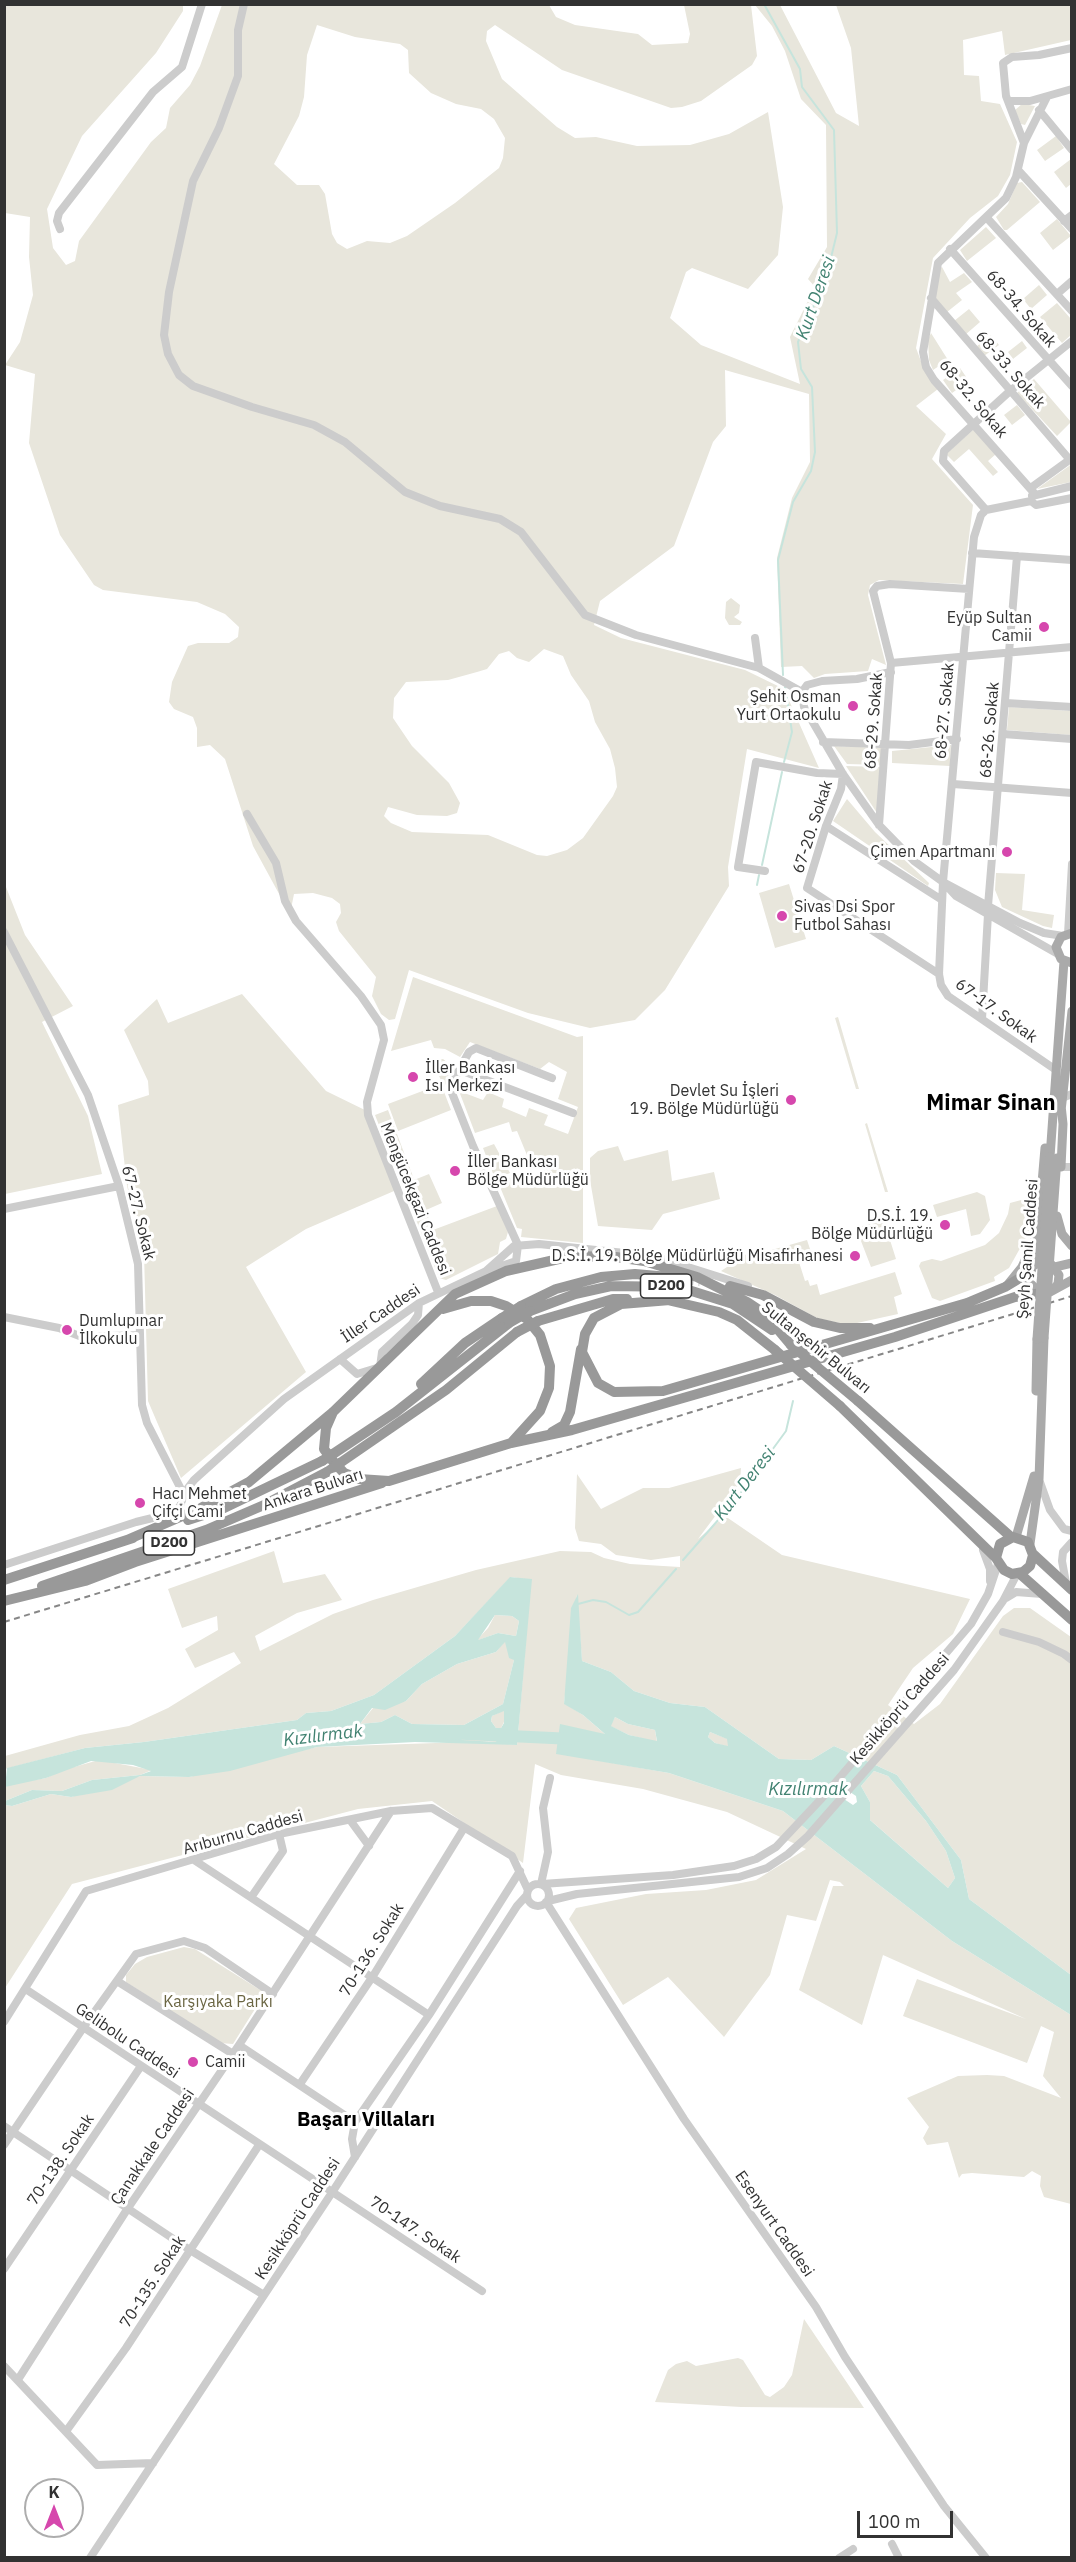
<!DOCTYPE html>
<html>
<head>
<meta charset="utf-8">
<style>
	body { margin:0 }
	#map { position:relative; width:1076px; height:2562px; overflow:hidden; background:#fff; font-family:"IBM Plex Sans",sans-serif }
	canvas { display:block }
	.frame { position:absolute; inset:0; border:6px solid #323232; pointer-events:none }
	.north { position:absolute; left:24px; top:2478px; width:60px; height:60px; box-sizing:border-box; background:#fff; border:2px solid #adadad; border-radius:50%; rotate:0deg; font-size:16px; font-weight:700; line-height:24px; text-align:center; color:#323232 }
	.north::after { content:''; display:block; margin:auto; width:21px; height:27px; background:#d647ad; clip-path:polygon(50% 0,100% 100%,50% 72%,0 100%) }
	.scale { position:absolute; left:857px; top:2511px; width:96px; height:27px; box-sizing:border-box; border:3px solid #323232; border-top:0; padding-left:8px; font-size:18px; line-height:21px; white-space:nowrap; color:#323232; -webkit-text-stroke:4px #fff; paint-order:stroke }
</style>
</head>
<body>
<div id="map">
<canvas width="1076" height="2562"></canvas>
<div class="frame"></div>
<div class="north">K</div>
<div class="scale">100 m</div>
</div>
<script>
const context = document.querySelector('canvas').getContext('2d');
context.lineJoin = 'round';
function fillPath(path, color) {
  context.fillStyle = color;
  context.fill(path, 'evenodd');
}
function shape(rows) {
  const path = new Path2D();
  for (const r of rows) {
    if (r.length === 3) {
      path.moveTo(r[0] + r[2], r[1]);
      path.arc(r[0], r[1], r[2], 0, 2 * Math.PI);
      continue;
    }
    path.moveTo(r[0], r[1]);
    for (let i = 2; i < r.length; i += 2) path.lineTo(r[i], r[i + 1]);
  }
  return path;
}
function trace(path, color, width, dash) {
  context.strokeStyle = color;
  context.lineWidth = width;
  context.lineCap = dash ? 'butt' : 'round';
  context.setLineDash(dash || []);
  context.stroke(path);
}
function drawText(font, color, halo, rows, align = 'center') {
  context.font = font + ' "IBM Plex Sans",sans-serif';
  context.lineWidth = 6;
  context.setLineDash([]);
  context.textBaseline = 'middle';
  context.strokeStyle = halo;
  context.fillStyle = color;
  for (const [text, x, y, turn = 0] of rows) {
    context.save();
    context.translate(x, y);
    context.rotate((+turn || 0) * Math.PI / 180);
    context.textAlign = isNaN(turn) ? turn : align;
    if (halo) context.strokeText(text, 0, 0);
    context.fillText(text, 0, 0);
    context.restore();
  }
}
const green = shape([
	[4,5,183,5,183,11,156,53,82,136,47,209,53,248,66,265,75,261,79,241,151,142,166,128,170,108,190,85,200,66,222,5,549,5,556,17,575,25,638,34,652,45,688,43,690,34,684,5,751,5,757,56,752,65,701,101,682,107,671,108,562,70,495,25,487,31,486,41,502,79,557,127,575,138,596,137,637,146,690,145,729,134,768,112,783,207,778,255,748,289,692,268,686,272,670,318,701,345,800,384,790,337,815,287,808,279,827,247,826,125,801,99,785,51,772,26,755,5,780,5,836,113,859,126,851,48,836,5,1071,5,1071,40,1005,55,1002,31,963,40,964,75,979,76,981,101,1000,104,1017,142,1010,175,998,196,970,218,933,258,916,348,925,372,938,389,916,406,946,434,932,459,973,505,963,584,879,580,870,585,868,595,886,665,872,659,868,671,825,674,814,678,802,666,781,667,777,558,792,498,810,462,809,394,725,370,726,426,713,442,674,546,600,601,594,625,621,638,745,670,784,689,819,768,747,749,728,867,729,886,665,990,635,1020,590,1028,528,1013,409,970,395,1019,389,1020,381,1014,372,996,376,977,339,931,336,922,341,913,340,904,332,898,313,893,294,894,290,914,253,846,225,759,210,745,197,747,197,728,193,717,174,709,169,702,172,682,188,646,198,643,229,643,238,637,239,627,225,614,197,602,103,590,94,585,60,535,29,443,35,374,5,365,20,342,33,295,29,257,30,217,5,213],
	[317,25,355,37,400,44,408,50,409,73,431,93,456,104,481,109,494,119,505,138,503,158,499,168,455,203,407,236,390,243,367,241,347,249,337,243,332,234,325,194,319,185,297,185,274,164,299,116,304,97,307,55],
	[544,649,563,656,571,675,589,701,595,722,610,749,615,768,617,787,613,796,583,838,567,850,547,856,537,855,488,835,412,832,391,823,384,816,388,807,417,815,447,816,457,813,460,803,449,783,412,746,393,718,394,698,406,682,448,680,477,672,487,669,499,654,509,651,517,658,529,662],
	[1022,104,1035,106,1025,125,1021,124,1015,110],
	[1056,136,1064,148,1045,161,1037,150],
	[1071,159,1071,184,1066,188,1054,172],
	[1022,182,1040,202,1007,230,1004,230,996,217,1008,204,1017,183],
	[1057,219,1071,236,1053,250,1040,233],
	[986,227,996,238,967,261,960,250],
	[942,267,950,282,964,273,972,282,956,293,962,300,947,312,934,299,939,269],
	[1039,285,1047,295,1031,309,1023,299],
	[1057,303,1071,319,1071,335,1062,343,1040,317],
	[969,309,980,322,965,335,954,321],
	[988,332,999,345,984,356,977,346,985,340,983,336],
	[931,333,948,360,933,370,929,360,928,340],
	[1022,341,1027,348,1013,359,1008,352],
	[960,368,969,381,952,393,943,380],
	[1034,379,1071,422,1057,436,1017,393],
	[1017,405,1025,415,1012,425,1004,415],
	[974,429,996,454,988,461,998,472,993,476,969,449,954,462,946,454],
	[1071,464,1071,482,1037,489,1069,466],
	[731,598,740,605,739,613,734,617,742,622,740,625,729,625,725,618,726,602],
	[1009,707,1071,711,1071,735,1007,730],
	[951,745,950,766,892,763,892,751],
	[834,746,884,748,883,765,847,764],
	[846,766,882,767,877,813],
	[847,799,875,832,929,883,928,886,833,821],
	[996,873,1025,874,1022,910,1054,915,1052,928,1043,926,1002,907,995,890],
	[4,882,25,935,73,1006,42,1022,88,1116,102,1174,5,1194],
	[789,884,806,939,775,948,759,893],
	[413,977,577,1037,583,1036,583,1243,521,1237,522,1229,517,1228,498,1182,508,1177,514,1180,521,1179,525,1188,544,1181,536,1158,529,1160,517,1131,512,1132,509,1122,475,1133,459,1091,483,1100,488,1092,504,1099,502,1107,526,1117,529,1108,548,1115,544,1125,568,1134,578,1107,558,1099,567,1072,549,1062,540,1069,470,1042,460,1057,445,1049,434,1048,431,1040,391,1051],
	[242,994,326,1091,371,1113,401,1188,306,1229,246,1267,306,1372,181,1478,148,1401,144,1253,127,1186,118,1105,149,1095,148,1081,124,1030,157,999,168,1023],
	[838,1017,859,1089,856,1089,835,1018],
	[443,1059,455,1068,444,1087,432,1060],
	[441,1084,451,1110,398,1131,388,1104],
	[388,1110,433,1230,497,1206,508,1232,506,1239,500,1242,498,1254,446,1280,439,1278,375,1115],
	[867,1123,888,1192,885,1192,865,1124],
	[494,1144,510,1173,495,1179,483,1148],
	[618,1146,624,1161,668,1150,672,1181,714,1172,720,1199,663,1214,652,1230,598,1226,590,1180,590,1158,598,1151],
	[429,1174,442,1203,426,1210,414,1180],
	[977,1192,985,1196,990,1220,980,1234,971,1236,966,1209,937,1217,933,1205],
	[1025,1199,1028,1206,1034,1205,1034,1211,1028,1234,1009,1268,994,1277,995,1281,940,1301,932,1298,919,1266,921,1262,932,1259,941,1261,985,1245,999,1233,1008,1214,1010,1203],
	[881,1220,884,1221,896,1259,871,1267,856,1228],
	[807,1240,812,1255,798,1259,805,1281,808,1280,810,1286,817,1284,820,1295,895,1272,902,1294,894,1297,898,1314,848,1325,817,1318,775,1295,721,1271,754,1249,768,1251],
	[741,1468,740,1483,698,1539,725,1516,782,1555,970,1599,953,1634,913,1668,888,1705,914,1724,940,1704,1003,1616,1014,1608,1030,1608,1071,1637,1071,1975,969,1899,961,1860,897,1775,834,1746,811,1760,779,1759,705,1707,670,1703,634,1691,611,1672,582,1661,577,1595,564,1703,583,1715,606,1735,556,1753,669,1773,783,1811,952,1941,1071,2015,1071,2204,1044,2197,1040,2186,1041,2176,1032,2171,1024,2177,972,2173,962,2174,959,2178,948,2142,927,2145,923,2138,929,2127,907,2098,958,2076,987,2075,1004,2076,1061,2098,1043,2076,1054,2032,1041,2026,1027,2063,903,2016,917,1979,1026,2019,883,1955,862,2025,799,1990,833,1886,844,1886,840,1882,830,1880,816,1921,787,1915,770,1975,724,2037,668,1977,623,2005,569,1919,576,1908,646,1894,706,1890,756,1880,806,1849,727,1812,643,1789,561,1775,535,1764,523,1863,432,1801,358,1809,72,1884,5,1988,5,1805,12,1806,51,1794,71,1797,140,1776,189,1777,317,1747,466,1742,462,1740,460,1732,487,1729,498,1733,496,1742,479,1741,517,1745,531,1580,511,1577,455,1636,374,1695,331,1711,306,1713,297,1720,144,1742,85,1748,5,1769,5,1756,80,1735,129,1726,168,1708,241,1663,234,1652,195,1668,185,1649,218,1630,217,1616,182,1628,168,1589,274,1551,283,1583,325,1574,342,1600,297,1613,255,1636,260,1651,333,1614,373,1600,476,1570,560,1551,591,1552,604,1558,630,1564,680,1567,680,1556,651,1560,616,1555,601,1544,579,1541,575,1528,577,1474,601,1509,643,1488,669,1488],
	[495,1615,512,1616,519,1621,516,1636,498,1633,476,1641,488,1628],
	[505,1641,514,1660,503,1704,464,1725,412,1724,395,1715,381,1722,360,1724,373,1708,406,1701,422,1684,457,1664,496,1652],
	[504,1710,504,1722,501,1728,496,1728,491,1721,492,1716],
	[615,1717,628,1724,655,1730,657,1742,629,1735,610,1726],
	[710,1732,728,1739,729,1747,715,1743,708,1737],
	[99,1760,152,1770,140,1775,92,1780,62,1791,32,1790,5,1801,5,1787,11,1784,46,1778,63,1770],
	[874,1771,888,1776,926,1821,946,1851,955,1878,948,1888,869,1819,870,1802,861,1786],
	[184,1947,195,1949,265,1993,233,2044,220,2043,126,1982,126,1975,135,1964,147,1957],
	[804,2319,864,2408,741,2407,655,2402,668,2370,676,2364,687,2361,696,2366,738,2358,743,2360,765,2395,770,2397,784,2387,792,2375]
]);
const water = shape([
	[510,1577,532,1579,517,1745,415,1742,317,1747,230,1771,189,1777,140,1776,112,1790,71,1797,51,1794,12,1806,5,1805,5,1801,32,1790,62,1791,92,1780,140,1775,151,1771,133,1765,91,1761,46,1778,5,1787,7,1768,85,1748,144,1742,297,1720,306,1713,331,1711,374,1695,455,1636],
	[495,1615,512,1616,519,1621,516,1636,498,1633,478,1640],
	[505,1642,509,1658,514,1660,503,1704,464,1725,412,1724,395,1715,381,1722,360,1724,372,1708,385,1710,406,1701,422,1684,457,1664,496,1652],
	[504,1711,504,1723,501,1728,496,1728,491,1721,492,1716],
	[487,1729,498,1733,496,1742,462,1740,460,1732],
	[578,1594,582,1661,611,1672,634,1691,670,1703,705,1707,779,1759,811,1760,834,1746,897,1775,961,1860,969,1899,1071,1975,1071,2015,952,1941,783,1811,669,1773,556,1754,560,1724,605,1734,583,1715,564,1704,571,1608],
	[615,1717,628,1724,655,1730,657,1741,629,1735,611,1726],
	[710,1732,727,1739,728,1746,715,1743,708,1737],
	[874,1771,888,1776,926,1821,946,1851,955,1878,948,1888,870,1820,870,1802,861,1786],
	[844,1788,856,1796,857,1802,853,1805,838,1795]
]);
const stream = shape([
	[764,4,800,69,802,87,834,130,837,233,827,274,798,342,801,369,812,387,815,452,811,471,793,502,778,560,783,675],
	[784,762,792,732,785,687],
	[762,865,782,772],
	[757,885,759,875],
	[683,1560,734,1502,786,1431,793,1401],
	[578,1604,593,1600,606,1602,629,1615,638,1612,676,1569]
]);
const river = shape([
	[446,1733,573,1739]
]);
const highwayTunnel = shape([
	[669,1277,700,1281]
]);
const minor = shape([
	[244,4,238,30,238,76,219,128,193,181,169,292,164,335,168,354,179,375,193,386,252,407,314,425,345,442,405,492,440,506,500,519,521,532,585,615,636,635,759,668,802,692],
	[1008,101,1030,101,1072,89],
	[1039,110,1072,150],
	[1024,143,1006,96,1003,63,1012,57,1039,55,1072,48],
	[1018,170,1072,229],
	[987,218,1072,311],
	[1064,221,1072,215],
	[60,229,57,221,59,213,153,92,182,67,202,4],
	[950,249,1072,386],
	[1057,294,1072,281],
	[931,298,1070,460],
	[1032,487,1072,458],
	[1035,494,934,380,926,367,923,352,938,263,1006,198,1016,177,1024,143,1047,97],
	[1032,496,1072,486],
	[986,510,943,461,944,451,1010,391,1072,341],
	[972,553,1072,560],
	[755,638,759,668],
	[891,663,1072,647],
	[802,692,804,707,843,774,879,825,914,861,943,882,1020,923,1044,933,1063,936],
	[802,692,807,685,822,681,857,679,891,672],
	[1006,703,1072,707],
	[1003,734,1072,739],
	[823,742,909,745,957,739],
	[953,784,1072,793],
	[247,814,276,863,285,901,296,921,361,996,381,1025,384,1040,367,1102,368,1115,438,1292],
	[879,825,891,663,873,591,877,586,890,584,969,589],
	[826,826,942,900],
	[765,871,738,867,756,762,817,773,843,774,841,789,826,826,807,888,939,974],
	[944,883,956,896,1058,954],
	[988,906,1017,556],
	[4,932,88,1095,119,1186,138,1264,142,1405,147,1423,184,1495],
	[1068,934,1072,864],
	[982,1019,988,914],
	[460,1070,573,1113],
	[1056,1070,948,996,941,985,939,974,943,882,974,537,981,515,986,510,1031,501,1036,505,1072,498],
	[1062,1098,1072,1094],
	[1061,1167,1072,1167],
	[4,1209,119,1186],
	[490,1270,516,1261,518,1245,473,1146,452,1093,452,1083,469,1052,476,1048,552,1078],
	[4,1317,59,1328,82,1337,140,1335],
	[340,1359,357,1374,380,1367,382,1352,412,1324,418,1315,419,1303],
	[1040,1482,1050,1510,1064,1529,1072,1531],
	[983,1550,990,1569,990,1581],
	[4,1565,136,1522,173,1513,180,1506,185,1492,194,1480,284,1399,419,1303,486,1271,514,1246,539,1244,653,1256,748,1286],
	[1066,1583,1062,1561,1063,1552,1072,1542],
	[1006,1598,1016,1592,1042,1594],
	[1003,1632,1039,1642,1064,1654,1072,1660],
	[350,1820,369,1846],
	[194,1860,429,2015],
	[538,1895,11],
	[541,1884,548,1852,543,1808,550,1778],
	[542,1884,673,1875,734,1866,756,1859,776,1847,823,1797,971,1624,988,1594,998,1564],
	[252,1896,283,1851,279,1834],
	[548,1901,577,1894,739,1877,767,1868,788,1854,808,1836,954,1670,1003,1601,1017,1574],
	[546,1902,684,2119,816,2307,845,2357,944,2506,986,2558],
	[117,1981,233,2054],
	[27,1990,482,2291],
	[4,2022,86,1891,279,1834,391,1811,432,1808,512,1856,528,1890],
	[239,2045,355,2122,352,2139,355,2157],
	[300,2084,373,1976,464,1828],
	[355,2122,429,2015,520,1871],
	[4,2126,190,2250,264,2295],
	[4,2145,83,2028,136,1954,184,1941,205,1948,273,1994],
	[4,2269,141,2066],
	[4,2366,97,2465,153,2463],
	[19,2378,128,2208,239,2045,391,1811],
	[67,2430,126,2348,259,2145],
	[892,2544,899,2558],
	[90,2558,333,2191,517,1906,527,1895],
	[839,2558,853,2549]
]);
const major = shape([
	[1072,933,1061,937,1056,947,1061,959,1072,963],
	[1061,1111,1072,1011],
	[1050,1157,1064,961],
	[1061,1167,1063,1124,1061,1105],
	[1057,1216,1062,1234,1072,1246],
	[1044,1262,1052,1265,1059,1275,1058,1284,1052,1291],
	[1035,1265,1045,1148],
	[1055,1267,1072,1263],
	[1032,1268,1029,1282,1040,1293,1050,1292,1072,1280],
	[1009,1283,1022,1267,1034,1241],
	[1036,1391,1037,1339],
	[1016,1537,1034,1476],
	[1030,1544,1039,1479,1044,1338]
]);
const highway = shape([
	[730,1286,763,1295,814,1322,840,1328,870,1328],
	[663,1299,719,1312,737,1320,775,1350],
	[670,1300,621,1304,594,1318,585,1334,582,1352,598,1383,614,1392,663,1391,967,1303,1005,1287,1030,1272],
	[521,1306,556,1289,601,1277,635,1274,669,1277],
	[443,1309,471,1301,491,1301,506,1306,527,1319,540,1335,550,1366,549,1388,540,1411,511,1443],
	[530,1311,575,1294,611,1286,679,1287,733,1304,772,1330],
	[538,1321,613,1299,627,1299],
	[421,1384,465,1343,502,1318],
	[858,1401,1011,1537],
	[840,1406,996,1558,1004,1570,1012,1574,1023,1572,1030,1566,1033,1555,1028,1542,1013,1537,1000,1544,996,1558],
	[333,1412,326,1428,324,1449,332,1460,344,1473,359,1479,389,1481,511,1443,572,1430,895,1337,1015,1297,1042,1293],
	[552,1432,564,1425,570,1412,581,1349],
	[333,1454,396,1412,509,1323],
	[340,1463,446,1390,517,1332],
	[188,1520,222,1509,322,1461],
	[127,1540,201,1508,249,1482,333,1412,455,1294,506,1271,572,1256,616,1257,644,1261,697,1277,747,1302,765,1314,791,1345],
	[1033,1554,1072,1590],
	[1019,1573,1072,1620],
	[4,1580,133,1538],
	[42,1586,206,1530,264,1505,327,1472],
	[4,1601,85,1581,135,1562,382,1483]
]);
const rail = shape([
	[4,1622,1072,1296]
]);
const majorBridge = shape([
	[1044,1338,1057,1158],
	[1037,1339,1050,1157]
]);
const highwayBridge = shape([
	[502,1318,521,1306],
	[509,1323,530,1311],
	[517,1332,538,1321],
	[791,1345,858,1401],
	[775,1350,840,1406],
	[322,1461,333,1454],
	[327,1472,340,1463]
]);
const markers = [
	[1044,627,6,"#d647ad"],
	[853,706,6,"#d647ad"],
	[1007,852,6,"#d647ad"],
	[782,916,6,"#d647ad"],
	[413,1077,6,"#d647ad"],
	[791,1100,6,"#d647ad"],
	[455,1171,6,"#d647ad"],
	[945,1225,6,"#d647ad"],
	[855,1256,6,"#d647ad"],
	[67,1330,6,"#d647ad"],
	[140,1503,6,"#d647ad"],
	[193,2062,6,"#d647ad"]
];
const shields = [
	[666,1286,51],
	[169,1543,51]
];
const shieldNames = [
	["D200",666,1286],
	["D200",169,1543]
];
const streetNames = [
	["68-34. Sokak",1021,309,49],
	["68-33. Sokak",1010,370,49],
	["68-32. Sokak",973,399,50],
	["68-27. Sokak",945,711,-85],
	["68-29. Sokak",874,721,-86],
	["68-26. Sokak",990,730,-85],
	["67-20. Sokak",813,827,-72],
	["67-17. Sokak",996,1011,36],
	["Mengücekgazi Caddesi",415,1199,68],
	["67-27. Sokak",138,1213,76],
	["Şeyh Şamil Caddesi",1028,1249,-86],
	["İller Caddesi",381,1314,-34],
	["Sultanşehir Bulvarı",816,1348,39],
	["Ankara Bulvarı",313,1490,-18],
	["Kesikköprü Caddesi",900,1709,-49],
	["Arıburnu Caddesi",243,1833,-16],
	["70-136. Sokak",372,1950,-58],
	["Gelibolu Caddesi",127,2041,34],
	["Çanakkale Caddesi",153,2147,-56],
	["70-138. Sokak",61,2160,-56],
	["Kesikköprü Caddesi",298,2219,-57],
	["Esenyurt Caddesi",774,2224,55],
	["70-147. Sokak",415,2230,34],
	["70-135. Sokak",153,2282,-57]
];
const poiNames = [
	["Eyüp Sultan",1032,618],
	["Camii",1032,636],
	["Şehit Osman",841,697],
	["Yurt Ortaokulu",841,715],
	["Çimen Apartmanı",995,852],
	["Sivas Dsi Spor",794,907,"left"],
	["Futbol Sahası",794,925,"left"],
	["İller Bankası",425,1068,"left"],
	["Isı Merkezi",425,1086,"left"],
	["Devlet Su İşleri",779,1091],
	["19. Bölge Müdürlüğü",779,1109],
	["İller Bankası",467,1162,"left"],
	["Bölge Müdürlüğü",467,1180,"left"],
	["D.S.İ. 19.",933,1216],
	["Bölge Müdürlüğü",933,1234],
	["D.S.İ. 19. Bölge Müdürlüğü Misafirhanesi",843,1256],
	["Dumlupınar",79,1321,"left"],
	["İlkokulu",79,1339,"left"],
	["Hacı Mehmet",152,1494,"left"],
	["Çifçi Cami",152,1512,"left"],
	["Camii",205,2062,"left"]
];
const parkNames = [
	["Karşıyaka Parkı",218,2002]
];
const waterNames = [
	["Kurt Deresi",816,298,-71],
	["Kurt Deresi",745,1484,-52],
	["Kızılırmak",323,1736,-7],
	["Kızılırmak",808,1790]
];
const quarterNames = [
	["Başarı Villaları",366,2120]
];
const districtNames = [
	["Mimar Sinan",991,1104]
];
fillPath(green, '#e8e6dc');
fillPath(water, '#c6e4dc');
trace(stream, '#c6e4dc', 2);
trace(river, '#c6e4dc', 12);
trace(highwayTunnel, '#d6d6d6', 10, [10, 5]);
trace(minor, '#ccc', 8);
trace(major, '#aaa', 9);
trace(highway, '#999', 10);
trace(rail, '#878787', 2, [6, 4.5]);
trace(majorBridge, '#aaa', 9);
trace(highwayBridge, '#999', 10);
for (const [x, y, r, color] of markers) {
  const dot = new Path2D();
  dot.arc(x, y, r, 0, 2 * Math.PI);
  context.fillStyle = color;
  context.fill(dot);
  trace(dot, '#fff', 2);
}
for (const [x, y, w] of shields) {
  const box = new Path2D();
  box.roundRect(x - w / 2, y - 12, w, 24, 4.5);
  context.fillStyle = '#fff';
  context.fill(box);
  trace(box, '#323232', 1.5);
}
drawText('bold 15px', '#323232', null, shieldNames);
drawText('16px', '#323232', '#fff', streetNames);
drawText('16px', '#323232', '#fff', poiNames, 'right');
drawText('16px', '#6b6643', '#fff', parkNames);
drawText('italic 18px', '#418271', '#fff', waterNames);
drawText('bold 20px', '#000', '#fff', quarterNames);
drawText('bold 22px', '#000', '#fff', districtNames);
</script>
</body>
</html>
